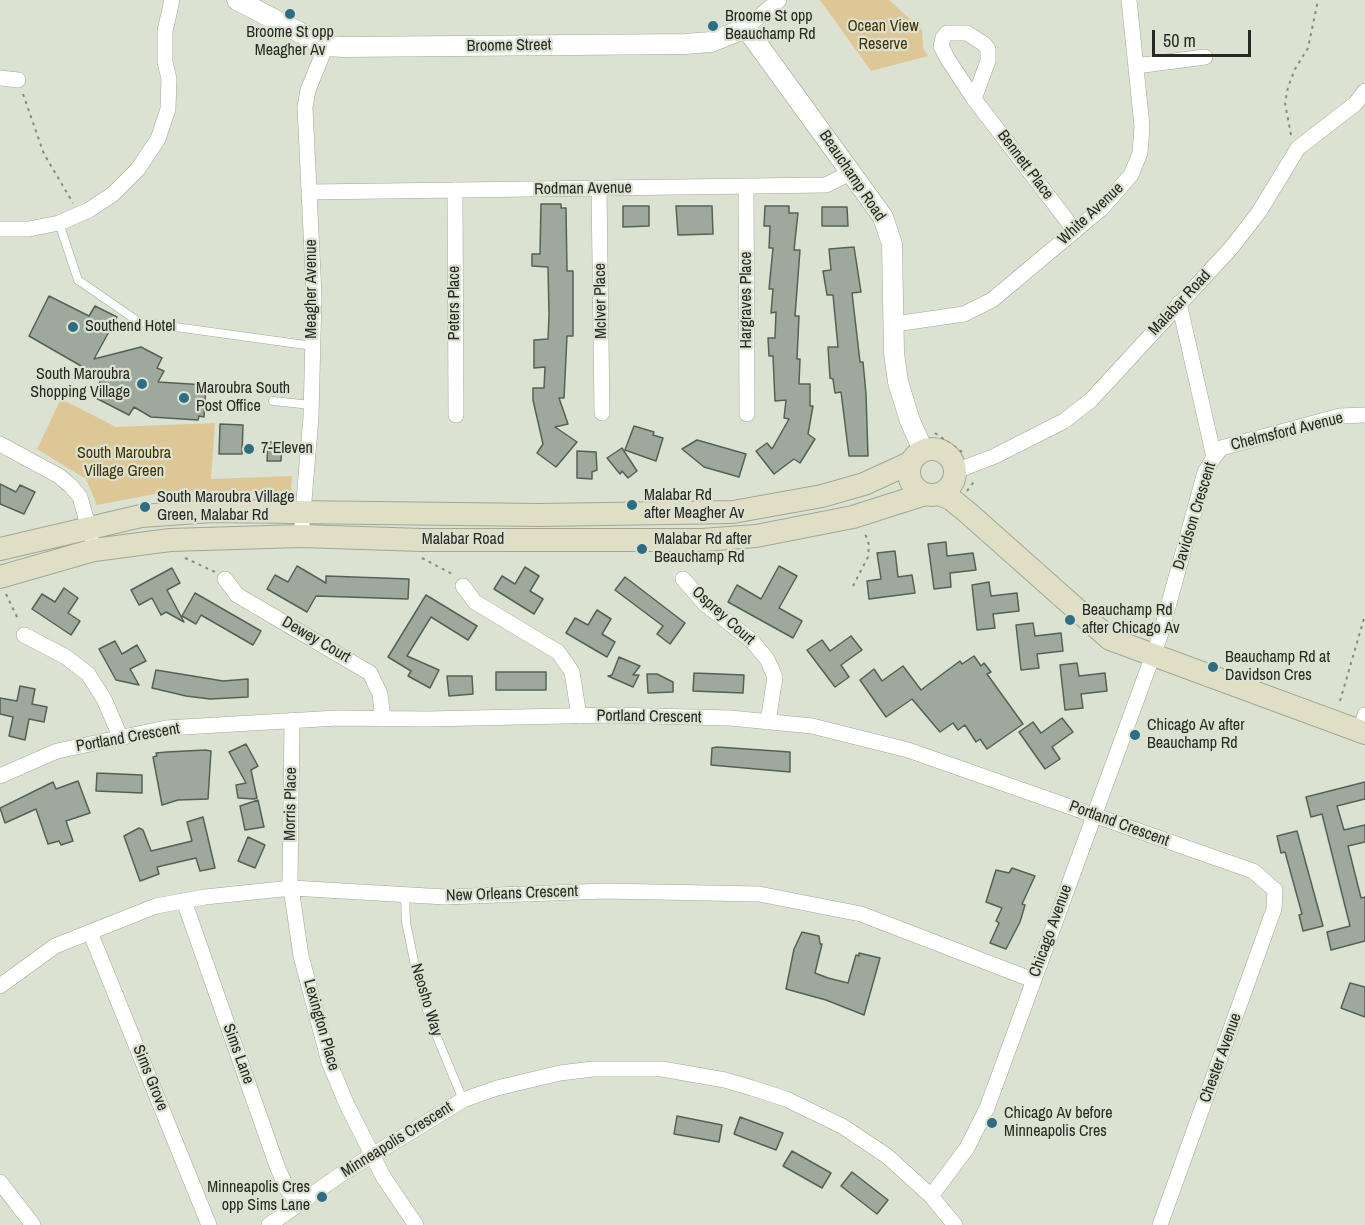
<!DOCTYPE html>
<html>
<head>
<meta charset="utf-8">
<style>
	body { margin:0 }
	#map { position:relative; width:1365px; height:1225px; overflow:hidden; background:#dbe2d1; font-family:"Archivo Narrow",sans-serif }
	canvas { display:block }
	.scale { position:absolute; left:1152px; top:30px; width:99px; height:27px; box-sizing:border-box; border:3px solid #272923; border-top:0; padding-left:8px; font-size:18px; line-height:21px; white-space:nowrap; color:#272923; -webkit-text-stroke:4px #dbe2d1; paint-order:stroke }
</style>
</head>
<body>
<div id="map">
<canvas width="1365" height="1225"></canvas>
<div class="scale">50 m</div>
</div>
<script>
const context = document.querySelector('canvas').getContext('2d');
context.lineJoin = 'round';
function fillPath(path, color) {
  context.fillStyle = color;
  context.fill(path, 'evenodd');
}
function shape(rows) {
  const path = new Path2D();
  for (const r of rows) {
    if (r.length === 3) {
      path.moveTo(r[0] + r[2], r[1]);
      path.arc(r[0], r[1], r[2], 0, 2 * Math.PI);
      continue;
    }
    path.moveTo(r[0], r[1]);
    for (let i = 2; i < r.length; i += 2) path.lineTo(r[i], r[i + 1]);
  }
  return path;
}
function trace(path, color, width, dash) {
  context.strokeStyle = color;
  context.lineWidth = width;
  context.lineCap = dash ? 'butt' : 'round';
  context.setLineDash(dash || []);
  context.stroke(path);
}
function drawText(font, color, halo, rows, align = 'center') {
  context.font = font + ' "Archivo Narrow",sans-serif';
  context.lineWidth = 4.5;
  context.setLineDash([]);
  context.textBaseline = 'middle';
  context.strokeStyle = halo;
  context.fillStyle = color;
  for (const [text, x, y, turn = 0] of rows) {
    context.save();
    context.translate(x, y);
    context.rotate((+turn || 0) * Math.PI / 180);
    context.textAlign = isNaN(turn) ? turn : align;
    if (halo) context.strokeText(text, 0, 0);
    context.fillText(text, 0, 0);
    context.restore();
  }
}
const green = shape([
	[820,0,889,0,922,30,923,48,928,56,871,71],
	[61,399,116,427,215,423,211,479,292,476,291,491,165,492,97,505,86,479,37,449]
]);
const building = shape([
	[541,204,561,204,561,208,566,208,567,271,573,271,573,336,567,336,564,398,559,398,568,424,555,427,577,442,556,467,537,453,543,444,533,400,533,388,544,388,545,367,534,368,534,340,548,339,549,315,548,267,532,266,532,254,540,254,541,204],
	[623,206,649,206,649,226,623,227,623,206],
	[676,206,712,206,713,234,678,235,676,206],
	[765,206,789,206,789,213,798,213,794,250,800,250,795,316,799,316,797,359,800,359,799,384,810,384,810,406,813,406,808,434,815,439,800,463,794,459,774,474,756,451,767,443,772,449,789,419,784,418,786,400,775,401,773,356,769,356,768,338,775,338,776,312,771,313,773,289,769,289,773,248,769,248,770,226,764,226,765,206],
	[822,207,847,207,848,226,822,226,822,207],
	[854,247,861,292,852,293,860,362,863,362,866,394,868,456,849,456,841,392,835,393,833,379,830,378,828,347,838,347,833,295,827,295,823,271,831,270,829,249,854,247],
	[49,296,89,316,95,306,117,317,94,359,141,347,162,358,157,368,164,371,158,382,206,385,204,417,199,416,198,420,151,417,134,407,129,415,92,396,102,378,29,336,49,296],
	[220,424,243,425,242,454,219,454,220,424],
	[634,426,654,432,653,435,663,438,656,461,625,450,634,426],
	[697,440,746,454,739,477,704,467,682,449,697,440],
	[268,442,282,442,281,461,267,461,268,442],
	[622,448,637,471,628,478,622,471,620,474,607,458,622,448],
	[577,451,596,452,597,470,592,472,592,479,577,478,577,451],
	[0,484,16,492,20,485,35,492,24,514,0,504,0,484],
	[946,542,947,556,973,553,976,570,950,573,951,587,934,589,928,544,946,542],
	[895,551,898,577,912,575,915,593,869,599,867,581,881,579,877,553,895,551],
	[297,566,326,583,326,576,409,579,408,599,316,596,307,612,267,589,275,575,288,582,297,566],
	[779,566,797,576,779,608,802,621,793,638,728,602,737,585,761,599,779,566],
	[525,567,539,576,530,591,543,599,534,614,494,589,502,576,515,584,525,567],
	[172,568,180,583,167,590,184,622,166,612,161,615,152,598,139,605,131,590,172,568],
	[625,577,685,623,670,644,657,634,663,626,615,590,625,577],
	[989,582,991,596,1017,593,1019,611,993,614,995,628,977,630,972,585,989,582],
	[64,588,78,598,68,613,80,621,71,635,32,609,42,594,55,602,64,588],
	[195,593,261,631,253,645,201,615,196,624,182,616,195,593],
	[426,595,477,626,468,640,431,617,407,656,439,670,430,688,408,676,411,671,388,657,426,595],
	[597,610,611,619,602,634,615,642,607,657,566,633,575,618,588,625,597,610],
	[1033,623,1035,636,1061,633,1063,651,1037,654,1039,668,1021,670,1016,625,1033,623],
	[851,636,862,650,841,665,849,677,835,687,807,650,822,640,830,651,851,636],
	[115,641,122,654,137,645,146,661,130,669,139,685,116,680,99,649,115,641],
	[974,656,981,666,984,663,991,672,987,674,1023,724,987,749,980,739,976,742,965,725,958,730,953,723,940,732,912,699,886,717,860,680,874,669,882,681,903,666,921,690,960,661,962,664,974,656],
	[619,657,640,666,633,675,639,675,633,687,608,676,612,675,619,657],
	[1077,663,1079,676,1105,673,1107,691,1081,694,1083,708,1065,710,1060,665,1077,663],
	[156,670,223,681,248,679,248,697,210,699,186,696,152,688,156,670],
	[496,672,546,672,546,690,496,690,496,672],
	[694,673,744,675,743,693,693,691,694,673],
	[647,674,657,674,673,682,673,692,648,693,647,674],
	[447,676,472,676,473,694,449,696,447,676],
	[20,686,35,689,32,704,47,707,44,722,29,719,25,740,9,736,13,717,0,714,0,698,17,701,20,686],
	[1062,718,1073,732,1052,747,1060,759,1045,769,1019,732,1033,722,1041,733,1062,718],
	[246,744,258,766,251,770,257,798,254,799,238,798,236,785,246,783,229,752,246,744],
	[717,747,790,752,790,772,711,765,712,748,717,747],
	[205,750,211,751,208,799,178,800,162,805,153,757,157,756,156,753,167,752,205,750],
	[97,773,142,775,142,793,96,791,97,773],
	[78,781,90,813,66,821,73,841,61,845,59,841,48,844,36,809,5,823,0,808,53,782,56,789,78,781],
	[1365,782,1365,799,1337,806,1344,830,1365,825,1365,842,1348,846,1361,898,1365,897,1365,941,1331,950,1327,932,1350,926,1322,814,1311,817,1306,797,1365,782],
	[258,800,264,827,245,830,240,806,258,800],
	[203,817,215,868,200,871,196,858,157,867,159,874,140,881,124,836,139,828,143,830,151,851,192,841,187,822,203,817],
	[1297,831,1323,926,1303,931,1299,915,1302,914,1285,852,1281,853,1277,836,1297,831],
	[248,837,265,845,255,868,238,861,248,837],
	[1012,868,1035,876,1022,904,1025,905,1020,922,1006,949,990,943,999,923,996,921,1002,908,986,902,996,870,1009,873,1012,868],
	[802,932,819,936,820,944,822,944,815,973,828,978,848,983,856,955,859,956,859,953,880,958,864,1015,826,1000,786,989,794,949,802,932],
	[1350,983,1365,987,1365,1017,1341,1008,1350,983],
	[677,1116,722,1125,719,1142,674,1134,677,1116],
	[740,1117,783,1133,776,1150,734,1134,740,1117],
	[792,1151,831,1173,822,1188,783,1166,792,1151],
	[852,1172,888,1200,877,1214,841,1186,852,1172]
]);
const path = shape([
	[23,94,44,154,73,203],
	[1291,135,1285,103,1288,87,1295,69,1308,48,1318,0],
	[935,433,965,454],
	[967,491,976,479],
	[185,558,215,572],
	[422,558,454,575],
	[853,586,868,557,869,545,865,533],
	[6,594,19,621],
	[1340,701,1365,615]
]);
const service = shape([
	[59,223,78,280,139,322,313,346],
	[273,401,311,405],
	[405,896,406,922,418,981,430,1020,463,1100]
]);
const minor = shape([
	[746,28,779,0],
	[1136,66,1205,57],
	[0,78,18,80],
	[974,99,988,61,988,49,984,44,967,33,947,33,943,38,941,46,947,58,974,99,1075,231],
	[746,187,747,414],
	[599,189,602,413],
	[455,190,456,415],
	[311,192,826,185,852,172],
	[0,229,29,229,59,223,89,210,113,194,138,169,158,139,168,109,169,79,165,62,165,31,172,0],
	[895,324,964,314,992,300,1102,208,1131,175,1140,153,1142,126,1129,0],
	[0,444,59,476,71,486,80,497,91,536],
	[1214,457,1221,448,1340,416,1365,415],
	[956,471,995,456,1064,421,1091,400,1232,247,1259,212,1298,148,1355,104,1365,91],
	[301,536,311,417,314,295,305,107,308,90,326,46],
	[225,579,237,595,370,673,380,694,383,719],
	[683,579,705,604,752,641,767,659,775,677,768,722],
	[463,586,475,602,558,652,572,672,579,716],
	[24,635,66,657,88,674,104,699,120,736],
	[292,720,290,881,301,956,329,1062,347,1105,384,1178,416,1225],
	[1360,731,1365,715],
	[0,776,57,751,166,728,337,718,427,719,611,715,730,718,812,726,908,750,1253,871,1275,890,1274,909,1160,1225],
	[184,901,277,1166,287,1189,299,1204],
	[90,932,209,1225],
	[0,986,55,946,156,906,205,897,292,888,445,897,605,891,759,894,861,914,1033,980],
	[0,1182,33,1225],
	[931,1196,967,1148,987,1108,1160,636,1205,472,1214,457,1179,303],
	[269,1225,340,1175,463,1100,497,1088,560,1073,593,1069,662,1069,725,1080,752,1088,786,1099,842,1126,887,1156,931,1196,955,1225]
]);
const tertiary = shape([
	[237,0,326,46,344,47,685,44,711,42,746,28,883,217,892,244,894,353,898,382,910,421,923,450]
]);
const secondary = shape([
	[932,472,23],
	[939,494,951,499,967,512,1110,639,1365,733],
	[0,549,141,516,212,511,540,515,733,512,822,496,864,484,910,463],
	[0,577,94,550,170,540,301,536,422,540,702,540,756,536,853,517,925,494]
]);
const markers = [
	[290,14,6,"#2f6d83"],
	[713,26,6,"#2f6d83"],
	[73,327,6,"#2f6d83"],
	[142,384,6,"#2f6d83"],
	[184,398,6,"#2f6d83"],
	[249,449,6,"#2f6d83"],
	[632,505,6,"#2f6d83"],
	[145,507,6,"#2f6d83"],
	[642,549,6,"#2f6d83"],
	[1070,620,6,"#2f6d83"],
	[1213,667,6,"#2f6d83"],
	[1135,735,6,"#2f6d83"],
	[992,1123,6,"#2f6d83"],
	[322,1197,6,"#2f6d83"]
];
const poiNames = [
	["Broome St opp",725,17],
	["Beauchamp Rd",725,35],
	["Broome St opp",290,33,"center"],
	["Meagher Av",290,51,"center"],
	["Southend Hotel",85,327],
	["South Maroubra",130,375,"right"],
	["Shopping Village",130,393,"right"],
	["Maroubra South",196,389],
	["Post Office",196,407],
	["7-Eleven",261,449],
	["Malabar Rd",644,496],
	["after Meagher Av",644,514],
	["South Maroubra Village",157,498],
	["Green, Malabar Rd",157,516],
	["Malabar Rd after",654,540],
	["Beauchamp Rd",654,558],
	["Beauchamp Rd",1082,611],
	["after Chicago Av",1082,629],
	["Beauchamp Rd at",1225,658],
	["Davidson Cres",1225,676],
	["Chicago Av after",1147,726],
	["Beauchamp Rd",1147,744],
	["Chicago Av before",1004,1114],
	["Minneapolis Cres",1004,1132],
	["Minneapolis Cres",310,1188,"right"],
	["opp Sims Lane",310,1206,"right"]
];
const parkNames = [
	["Ocean View",883,27],
	["Reserve",883,45],
	["South Maroubra",124,454],
	["Village Green",124,472]
];
const streetNames = [
	["Broome Street",509,46,-1],
	["Bennett Place",1025,165,53],
	["Beauchamp Road",852,176,56],
	["Rodman Avenue",583,189,-1],
	["White Avenue",1091,214,-43],
	["Meagher Avenue",312,289,-90],
	["Hargraves Place",747,300,-90],
	["McIver Place",601,301,-91],
	["Peters Place",455,303,-90],
	["Malabar Road",1180,303,-47],
	["Chelmsford Avenue",1287,432,-14],
	["Davidson Crescent",1195,516,-73],
	["Malabar Road",463,540],
	["Osprey Court",723,616,42],
	["Dewey Court",316,640,30],
	["Portland Crescent",649,717,1],
	["Portland Crescent",128,738,-10],
	["Morris Place",291,804,-89],
	["Portland Crescent",1119,824,20],
	["New Orleans Crescent",512,894,-2],
	["Chicago Avenue",1051,931,-70],
	["Neosho Way",426,1000,73],
	["Lexington Place",321,1025,74],
	["Sims Lane",238,1054,70],
	["Chester Avenue",1221,1058,-70],
	["Sims Grove",150,1078,68],
	["Minneapolis Crescent",397,1140,-32]
];
fillPath(green, '#ddc797');
fillPath(building, '#9da99c');
trace(building, '#556155', 1.5);
trace(service, '#a1a797', 9);
trace(minor, '#a1a797', 16);
trace(tertiary, '#a1a797', 21);
trace(secondary, '#a1a797', 24);
trace(path, '#868b7f', 2, [3, 4.5]);
trace(service, '#fff', 8);
trace(minor, '#fff', 15);
trace(tertiary, '#fff', 20);
trace(secondary, '#e0dec5', 22);
for (const [x, y, r, color] of markers) {
  const dot = new Path2D();
  dot.arc(x, y, r, 0, 2 * Math.PI);
  context.fillStyle = color;
  context.fill(dot);
  trace(dot, '#dbe2d1', 2);
}
drawText('16px', '#272923', '#dbe2d1', poiNames, 'left');
drawText('16px', '#443201', '#dbe2d1', parkNames);
drawText('16px', '#272923', '#dbe2d1', streetNames);
</script>
</body>
</html>
